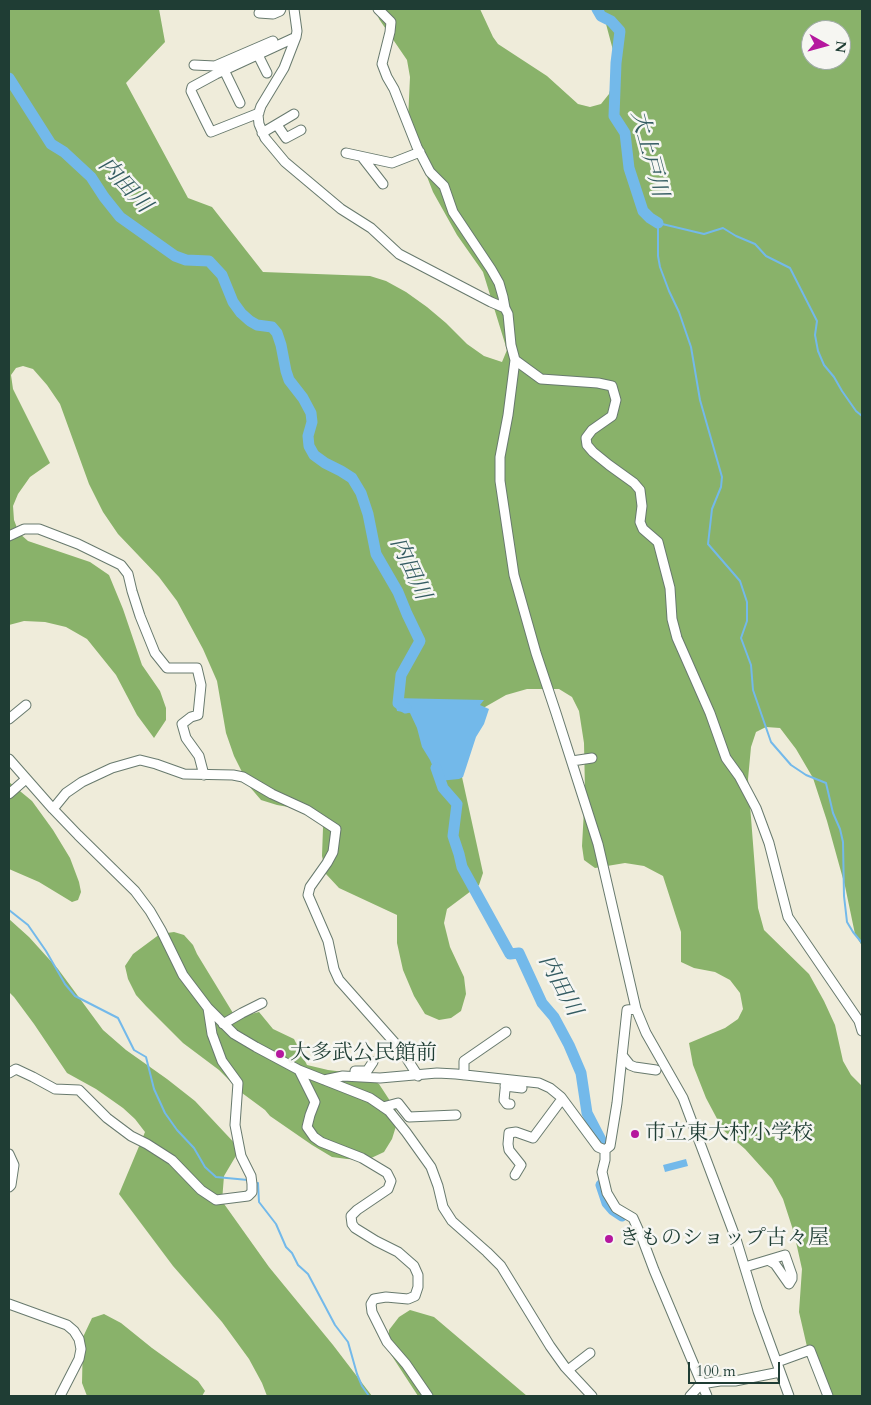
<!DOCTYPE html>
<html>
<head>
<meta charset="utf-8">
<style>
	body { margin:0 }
	#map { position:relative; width:871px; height:1405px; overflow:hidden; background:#efecda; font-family:Cardo,serif }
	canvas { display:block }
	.frame { position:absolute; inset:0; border:10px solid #1f3d34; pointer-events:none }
	.north { position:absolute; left:801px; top:20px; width:50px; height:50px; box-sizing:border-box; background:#f6f6f2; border:1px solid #a0aca6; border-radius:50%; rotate:97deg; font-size:14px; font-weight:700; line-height:20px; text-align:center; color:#1f3d34 }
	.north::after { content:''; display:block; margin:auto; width:18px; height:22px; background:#b5179e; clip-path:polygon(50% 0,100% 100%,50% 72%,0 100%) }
	.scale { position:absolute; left:688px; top:1362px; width:92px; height:22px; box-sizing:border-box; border:2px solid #1f3d34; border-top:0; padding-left:6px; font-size:15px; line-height:18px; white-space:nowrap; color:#1f3d34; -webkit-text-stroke:4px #f6f6f2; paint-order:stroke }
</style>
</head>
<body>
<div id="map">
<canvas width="871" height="1405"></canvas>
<div class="frame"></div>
<div class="north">N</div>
<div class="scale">100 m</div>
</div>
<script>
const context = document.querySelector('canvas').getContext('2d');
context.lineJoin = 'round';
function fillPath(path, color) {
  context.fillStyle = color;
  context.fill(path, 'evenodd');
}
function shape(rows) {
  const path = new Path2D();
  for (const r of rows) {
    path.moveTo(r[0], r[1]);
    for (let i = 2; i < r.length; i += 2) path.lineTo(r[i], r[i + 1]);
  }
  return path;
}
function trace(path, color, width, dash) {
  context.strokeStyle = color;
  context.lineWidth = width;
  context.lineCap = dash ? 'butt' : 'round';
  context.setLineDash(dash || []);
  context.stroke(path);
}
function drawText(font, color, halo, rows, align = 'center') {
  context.font = font + ' Cardo,"Noto Serif JP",serif';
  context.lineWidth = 5;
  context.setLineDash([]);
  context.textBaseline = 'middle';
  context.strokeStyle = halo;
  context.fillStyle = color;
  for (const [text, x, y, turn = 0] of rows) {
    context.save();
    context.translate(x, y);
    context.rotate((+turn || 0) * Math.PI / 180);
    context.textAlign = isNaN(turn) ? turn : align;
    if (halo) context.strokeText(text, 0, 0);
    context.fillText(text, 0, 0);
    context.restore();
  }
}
const forest = shape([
	[9,9,159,9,165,42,126,83,188,198,212,207,263,272,370,276,386,281,406,292,427,307,446,323,467,344,484,356,502,362,507,350,483,272,457,235,433,192,412,138,408,120,410,77,407,60,379,19,376,9,480,9,493,37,498,44,547,76,578,104,590,107,601,104,609,94,614,75,614,54,602,9,862,9,862,946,855,934,845,886,827,821,813,778,796,749,780,728,766,727,756,732,751,747,748,779,758,908,764,930,809,974,824,1001,835,1025,843,1061,851,1075,862,1086,862,1396,823,1396,808,1351,799,1312,802,1269,794,1233,783,1199,772,1179,745,1149,723,1130,706,1098,693,1065,689,1043,725,1028,738,1019,743,1009,740,993,730,980,715,972,694,968,681,962,681,932,663,876,644,866,625,863,595,868,584,860,582,846,585,791,584,743,579,711,572,697,559,689,527,689,506,695,485,707,472,718,462,777,483,873,479,885,447,909,444,923,450,947,464,977,466,994,461,1011,451,1018,439,1020,425,1014,414,996,403,970,397,943,397,915,339,888,326,874,322,856,323,828,321,817,300,809,277,805,261,800,249,786,234,756,226,733,217,681,203,649,177,601,159,577,118,534,103,512,89,484,60,404,47,385,33,369,23,366,16,368,11,375,13,389,50,463,30,477,18,494,13,506,14,520,19,533,28,541,90,562,109,575,123,609,142,665,160,691,166,708,166,720,154,738,137,715,116,675,87,639,66,627,45,622,24,621,9,625],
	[811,30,841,30,841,60,811,60],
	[9,782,32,801,53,830,70,858,79,882,81,892,78,900,72,902,39,882,9,869],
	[9,919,29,937,58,969,103,1030,126,1050,167,1079,195,1101,240,1149,224,1176,222,1201,269,1267,333,1345,372,1396,267,1396,262,1383,249,1359,222,1322,173,1266,119,1194,145,1132,135,1119,123,1108,96,1089,67,1073,34,1024,14,997,9,992],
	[174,932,184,935,193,945,197,954,236,1018,259,1012,273,1029,294,1039,307,1065,328,1070,361,1074,379,1084,396,1110,397,1123,392,1139,384,1152,367,1160,347,1159,332,1157,312,1145,270,1116,265,1110,242,1093,219,1070,183,1043,146,1006,136,995,128,979,125,966,133,954,160,934],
	[410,1310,434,1317,527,1396,418,1396,388,1350,389,1330,399,1317],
	[104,1314,121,1323,152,1348,198,1381,205,1391,202,1396,87,1396,82,1383,83,1337,92,1318]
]);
const water = shape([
	[394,698,484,700,480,705,489,709,484,724,476,737,463,777,459,779,439,781,430,760,422,747,417,728,410,713,397,711],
	[686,1159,688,1166,665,1172,663,1165]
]);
const stream = shape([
	[862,416,856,411,842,391,834,377,824,365,818,351,815,335,817,321,790,268,766,256,755,244,736,236,723,228,704,234,658,223,658,256,660,267,669,291,679,312,691,347,700,400,722,477,721,487,712,509,708,544,740,581,747,602,747,621,741,638,751,665,753,690,771,742,791,765,806,775,826,783,833,813,840,829,843,842,844,896,847,922,853,932,862,943],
	[9,910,28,925,46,951,65,984,75,996,118,1018,134,1050,146,1057,154,1089,165,1113,177,1130,194,1148,205,1167,216,1177,248,1180],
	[255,1183,258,1183,259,1202,276,1224,286,1247,292,1253,298,1265,308,1274,335,1325,348,1342,357,1374,362,1386,369,1396]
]);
const river = shape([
	[597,9,601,16,611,21,620,31,616,63,614,116,625,133,629,168,643,211,650,218,658,223],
	[9,78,51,144,64,152,91,177,104,197,120,217,175,256,186,260,209,261,222,275,233,302,241,313,250,321,257,325,272,327,277,333,281,345,286,371,289,380,303,398,311,413,312,422,308,436,309,446,314,455,325,463,341,471,352,478,361,493,368,514,376,554,398,592,407,614,420,641,401,675,398,703,406,708],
	[436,768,443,788,457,804,453,836,459,854,462,867,510,954,519,953,542,1003,554,1017,569,1045,581,1073,587,1113,602,1142],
	[601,1185,607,1203,613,1210,622,1216]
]);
const minor = shape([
	[294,9,297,31,296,37,284,68,261,106,258,115,259,124,265,138,285,162,341,209,371,228,399,254,491,302,505,308],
	[378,9,391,22,390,32,382,64,387,77,394,89,417,147,430,172,444,186,453,212,491,269,499,283,503,297,505,308,508,314,511,345,515,360,508,415,500,457,500,481,514,575,536,653,556,713,598,844,636,1009,646,1033,683,1098,736,1239,758,1311,789,1396],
	[259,13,273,14,280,11,281,9],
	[258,55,267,73],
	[194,65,215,66,273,41],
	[224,70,240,103],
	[259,113,211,132,204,118,191,91,192,87,216,74,296,37],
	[277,125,286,138,301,130],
	[262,133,294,114],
	[346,153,392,163,420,152],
	[362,157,383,184],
	[515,360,541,379,598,383,612,386,616,400,612,416,592,430,586,438,587,445,593,452,609,465,634,483,640,490,642,506,640,522,643,529,658,542,670,588,672,619,677,638,710,713,726,758,739,776,756,808,769,843,788,917,859,1021,862,1031],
	[9,536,24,529,39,529,78,544,121,565,128,574,132,591,140,616,155,653,167,668,197,668,201,685,198,715,191,717,182,724,186,738,199,756,204,775],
	[9,719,26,705],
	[9,759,53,809,78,835,135,891,150,911,161,930,183,975,208,1008,234,1034,256,1047,299,1070,370,1098,389,1111,406,1132,431,1167,438,1186,443,1207,452,1221,487,1252,501,1266,550,1346,565,1367,592,1396],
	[572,761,592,758],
	[9,794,26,779],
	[53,809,66,793,82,782,112,768,140,760,156,764,184,774,233,775,243,777,272,794,307,810,336,829,333,852,327,863,310,887,308,895,328,941,334,969,339,980,402,1051,418,1076],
	[636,1009,627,1010,617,1103,610,1146,605,1150,605,1160,602,1172,607,1193,616,1208,633,1218,642,1238,654,1270,707,1396],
	[223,1024,242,1013,262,1003],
	[622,1055,630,1065,635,1067,656,1070],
	[299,1070,315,1102,310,1115,307,1127,314,1137,321,1142,362,1158,387,1173,391,1181,388,1189,357,1210,351,1216,352,1224,355,1228,376,1241,398,1252,414,1266,418,1275,418,1287,415,1296,408,1299,386,1297,374,1299,371,1304,372,1312,387,1342,406,1364,428,1396],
	[355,1071,367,1071,373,1062],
	[9,1073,16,1069,33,1077,55,1089,79,1090,107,1118,131,1136,147,1144,172,1160,201,1190,216,1200,248,1196,252,1192,252,1184,251,1176,241,1156,235,1125,238,1083,222,1061,212,1034,208,1008],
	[464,1075,464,1061,506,1032],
	[324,1080,343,1076,380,1078,437,1073,456,1074,539,1083,550,1088,561,1097,598,1147,605,1150],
	[506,1080,504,1100,507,1104,510,1104],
	[505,1086,522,1088],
	[383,1107,398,1103,409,1117,456,1115],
	[9,1154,14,1165,11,1185,9,1187],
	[515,1175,521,1165,509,1150,508,1144,509,1133,516,1132,533,1138,562,1099],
	[745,1267,785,1255,792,1275,792,1279,789,1284,775,1264,768,1260],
	[9,1304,67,1325,74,1331,79,1339,81,1349,79,1359,60,1396],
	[777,1362,810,1350,828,1396],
	[568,1370,590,1353],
	[690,1396,701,1384,720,1381,735,1381,780,1372]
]);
const markers = [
	[280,1054,5,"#b5179e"],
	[635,1134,5,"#b5179e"],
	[609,1239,5,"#b5179e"]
];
const poiNames = [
	["大多武公民館前",290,1054],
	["市立東大村小学校",645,1134],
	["きものショップ古々屋",619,1239]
];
const waterNames = [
	["大上戸川",648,154,75],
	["内田川",124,186,47],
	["内田川",409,569,65],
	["内田川",559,986,62]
];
fillPath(forest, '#89b26a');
fillPath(water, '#73b9ea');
trace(stream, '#73b9ea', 2);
trace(river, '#73b9ea', 11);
trace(minor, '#687a6e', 11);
trace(minor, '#fff', 9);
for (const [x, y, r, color] of markers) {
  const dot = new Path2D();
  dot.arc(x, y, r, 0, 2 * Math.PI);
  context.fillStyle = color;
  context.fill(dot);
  trace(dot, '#f6f6f2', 2);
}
drawText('21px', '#1f3d34', '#f6f6f2', poiNames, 'left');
drawText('italic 22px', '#345c62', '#f6f6f2', waterNames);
</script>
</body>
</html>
